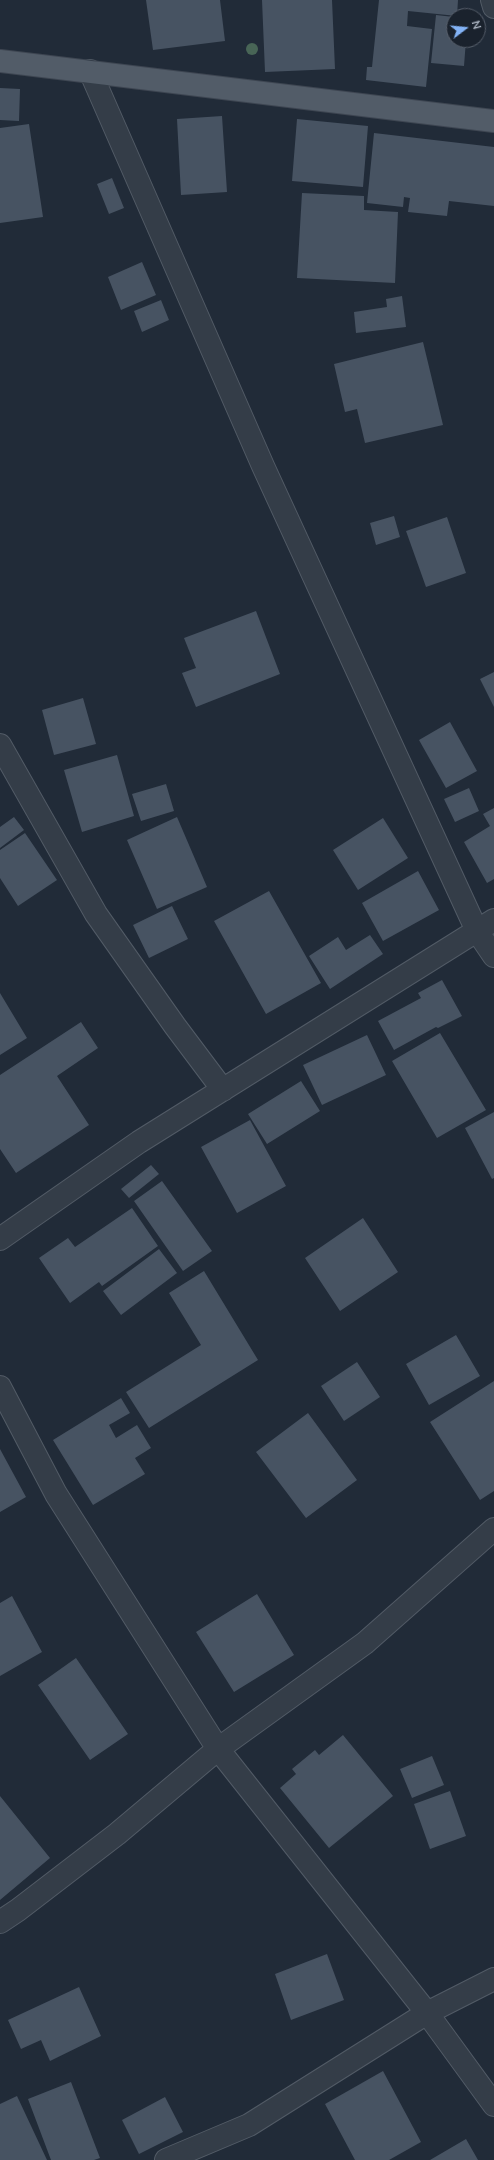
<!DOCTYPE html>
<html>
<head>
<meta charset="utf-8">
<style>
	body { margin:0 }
	#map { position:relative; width:494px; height:2160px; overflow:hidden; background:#212b38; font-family:Mulish,sans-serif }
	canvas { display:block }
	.north { position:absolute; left:446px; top:8px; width:40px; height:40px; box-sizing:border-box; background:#1a222d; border:1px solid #565e6a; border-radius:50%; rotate:74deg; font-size:11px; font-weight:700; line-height:16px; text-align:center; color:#afb8c5 }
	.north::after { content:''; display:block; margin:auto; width:14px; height:18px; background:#83b3f6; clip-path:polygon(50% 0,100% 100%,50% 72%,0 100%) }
</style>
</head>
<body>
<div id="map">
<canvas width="494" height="2160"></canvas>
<div class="north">N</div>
</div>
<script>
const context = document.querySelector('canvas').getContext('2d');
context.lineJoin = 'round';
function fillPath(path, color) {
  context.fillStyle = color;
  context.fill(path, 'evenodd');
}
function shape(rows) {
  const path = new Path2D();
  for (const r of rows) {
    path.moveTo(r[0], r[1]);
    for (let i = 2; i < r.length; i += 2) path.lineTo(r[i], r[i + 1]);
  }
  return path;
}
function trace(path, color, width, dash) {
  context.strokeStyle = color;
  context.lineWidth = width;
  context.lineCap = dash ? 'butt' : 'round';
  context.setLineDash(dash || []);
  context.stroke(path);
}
const building = shape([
	[146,0,220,0,225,41,153,50],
	[262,0,332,0,335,69,265,72],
	[379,0,458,0,457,16,408,11,407,26,432,29,426,87,366,80,367,67,372,67],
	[436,15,454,17,454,40,466,40,464,66,431,63],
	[0,88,20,89,19,121,0,120],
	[222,116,227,192,181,195,177,119],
	[297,119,368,126,363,187,292,181],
	[29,124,43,217,0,223,0,128],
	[374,133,494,147,494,206,449,201,447,216,408,212,410,198,404,197,403,207,367,203],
	[112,178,124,208,109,214,97,184],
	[302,193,364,196,364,210,398,212,395,283,297,278],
	[142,262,156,295,121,310,108,277],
	[402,296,406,327,356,333,354,312,387,307,386,299],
	[161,300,169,320,142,332,134,311],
	[423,342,443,425,365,443,357,409,345,412,334,364],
	[394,516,400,537,376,545,370,523],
	[447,517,466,573,426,587,406,531],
	[256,611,280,674,196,707,182,673,196,668,184,638],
	[494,672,494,707,480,679],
	[83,698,96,744,54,755,42,710],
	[450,722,477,771,446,788,419,740],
	[117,755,134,816,82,832,64,770],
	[166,784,174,811,141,821,132,794],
	[469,788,479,811,455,822,444,799],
	[494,808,494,879,487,883,464,842,490,826,483,814],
	[14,817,24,830,0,848,0,827],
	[177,817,207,887,157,909,127,840],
	[383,818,408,858,358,890,333,850],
	[25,833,57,880,18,906,0,878,0,850],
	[418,871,439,910,383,941,362,903],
	[269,891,321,983,266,1014,214,921],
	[172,906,188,939,149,958,133,925],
	[370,935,383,954,330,989,309,956,338,937,346,950],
	[442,980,462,1016,438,1028,436,1027,394,1050,378,1021,421,998,418,993],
	[0,993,27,1038,0,1055],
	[81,1022,98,1048,57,1076,89,1125,16,1173,0,1149,0,1075],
	[440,1033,486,1110,437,1138,392,1061],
	[367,1035,386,1075,322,1105,303,1065],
	[301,1081,320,1111,267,1144,248,1114],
	[494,1112,494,1178,492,1179,465,1128],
	[250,1120,286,1186,237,1213,201,1147],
	[151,1165,159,1174,129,1198,121,1189],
	[162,1181,212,1251,183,1271,134,1201],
	[132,1208,158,1246,102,1286,99,1282,70,1303,39,1258,68,1238,75,1247],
	[363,1218,398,1272,340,1311,305,1258],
	[159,1249,177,1273,121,1315,103,1291],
	[204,1271,258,1360,149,1428,126,1392,201,1345,169,1293],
	[456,1335,480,1376,429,1405,406,1364],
	[357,1362,380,1397,344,1421,321,1386],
	[494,1381,494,1491,480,1500,430,1422],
	[121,1398,130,1413,109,1425,116,1438,137,1425,151,1448,135,1458,145,1474,93,1505,53,1440],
	[308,1413,357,1480,306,1518,256,1452],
	[0,1449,26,1497,0,1512],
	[257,1594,294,1655,234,1692,196,1632],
	[12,1596,42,1652,0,1676,0,1603],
	[76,1658,128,1734,90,1760,38,1685],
	[343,1735,393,1796,329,1848,280,1788,296,1774,292,1769,315,1750,319,1755],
	[432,1756,444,1785,412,1798,400,1769],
	[450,1791,466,1836,430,1849,414,1804],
	[0,1796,50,1858,0,1900],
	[327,1954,344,2000,291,2020,275,1974],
	[79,1987,101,2036,50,2061,41,2040,21,2049,8,2020],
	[383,2071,421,2142,389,2160,355,2160,325,2104],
	[71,2082,100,2158,94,2160,51,2160,28,2099],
	[17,2096,47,2160,0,2160,0,2104],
	[165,2097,183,2132,139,2154,122,2120],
	[466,2139,478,2160,430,2160]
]);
const minor = shape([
	[492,0,494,7],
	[90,71,263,466,477,931,494,956],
	[0,745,96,914,175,1026,223,1090],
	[0,1239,139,1142,494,920],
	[0,1387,56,1494,218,1749,427,2013,494,2105],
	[0,1922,18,1910,117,1834,218,1749,365,1643,494,1529],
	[166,2160,249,2125,427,2013,494,1979]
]);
const major = shape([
	[0,61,494,121]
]);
const trees = [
	[252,49]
];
fillPath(building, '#475362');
trace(minor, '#525b66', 24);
trace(major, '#3e4652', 24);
trace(minor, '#343d48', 22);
trace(major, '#525c68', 22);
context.fillStyle = '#486556';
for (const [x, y] of trees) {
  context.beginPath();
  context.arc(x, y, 6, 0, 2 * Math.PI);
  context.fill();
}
</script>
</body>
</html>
